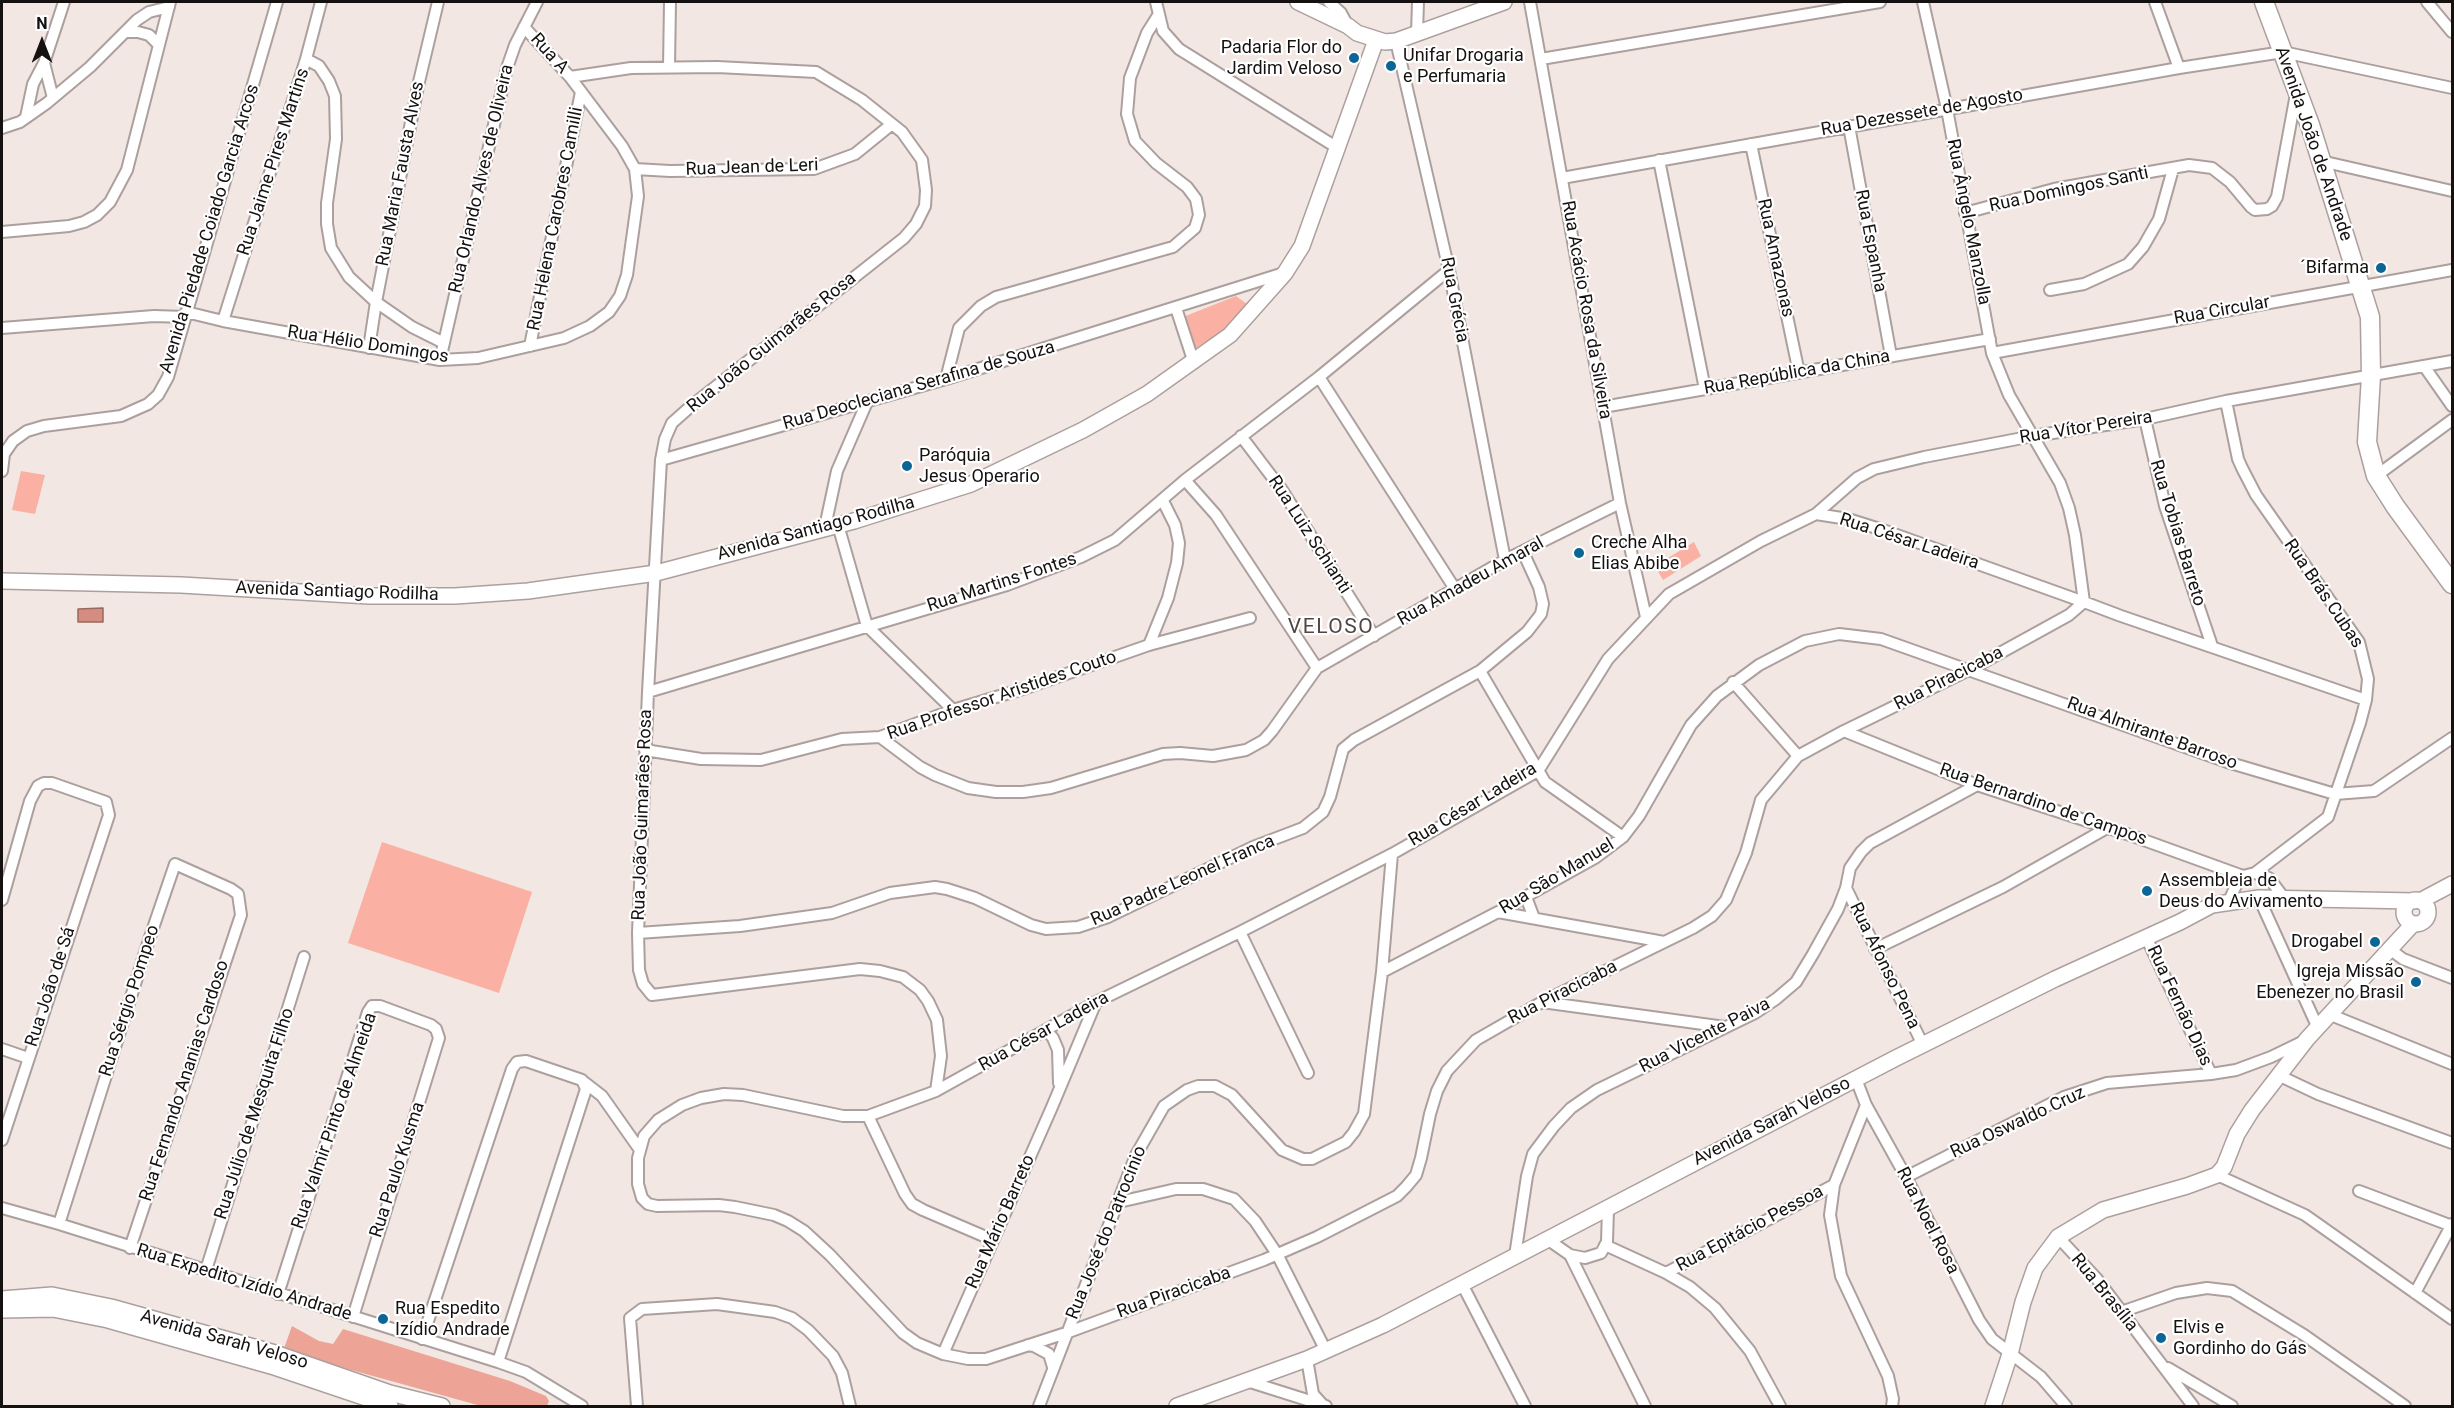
<!DOCTYPE html>
<html>
<head>
<meta charset="utf-8">
<style>
	body { margin:0 }
	#map { position:relative; width:2454px; height:1408px; overflow:hidden; background:#f3e7e4; font-family:Roboto,sans-serif }
	canvas { display:block }
	.frame { position:absolute; inset:0; border:3px solid #151110; pointer-events:none }
	.north { position:absolute; left:12px; top:12px; width:60px; height:60px; -webkit-text-stroke:4px #fff; paint-order:stroke; rotate:0deg; font-size:16px; font-weight:700; line-height:24px; text-align:center; color:#151110 }
	.north::after { content:''; display:block; margin:auto; width:21px; height:27px; background:#151110; clip-path:polygon(50% 0,100% 100%,50% 72%,0 100%) }
</style>
</head>
<body>
<div id="map">
<canvas width="2454" height="1408"></canvas>
<div class="frame"></div>
<div class="north">N</div>
</div>
<script>
const context = document.querySelector('canvas').getContext('2d');
context.lineJoin = 'round';
function fillPath(path, color) {
  context.fillStyle = color;
  context.fill(path, 'evenodd');
}
function shape(rows) {
  const path = new Path2D();
  for (const r of rows) {
    if (r.length === 3) {
      path.moveTo(r[0] + r[2], r[1]);
      path.arc(r[0], r[1], r[2], 0, 2 * Math.PI);
      continue;
    }
    path.moveTo(r[0], r[1]);
    for (let i = 2; i < r.length; i += 2) path.lineTo(r[i], r[i + 1]);
  }
  return path;
}
function trace(path, color, width, dash) {
  context.strokeStyle = color;
  context.lineWidth = width;
  context.lineCap = dash ? 'butt' : 'round';
  context.setLineDash(dash || []);
  context.stroke(path);
}
function drawText(font, color, halo, rows, align = 'center') {
  context.font = font + ' Roboto,sans-serif';
  context.lineWidth = 4.5;
  context.setLineDash([]);
  context.textBaseline = 'middle';
  context.strokeStyle = halo;
  context.fillStyle = color;
  for (const [text, x, y, turn = 0] of rows) {
    context.save();
    context.translate(x, y);
    context.rotate((+turn || 0) * Math.PI / 180);
    context.textAlign = isNaN(turn) ? turn : align;
    if (halo) context.strokeText(text, 0, 0);
    context.fillText(text, 0, 0);
    context.restore();
  }
}
const green = shape([
	[1236,296,1247,304,1225,329,1193,350,1183,317],
	[21,471,45,475,35,514,12,510],
	[1694,542,1701,556,1663,580,1655,566],
	[382,842,532,892,499,993,348,943]
]);
const forest = shape([
	[292,1326,319,1341,333,1344,343,1329,510,1381,546,1396,549,1401,547,1406,481,1406,283,1351]
]);
const water = shape([
	[103,608,103,622,78,622,78,609,103,608]
]);
const minor = shape([
	[1156,2,1163,31,1179,49,1336,147],
	[1329,2,1341,13,1348,26],
	[1530,2,1620,503,1646,617],
	[1923,2,1947,109,1992,353,2009,395,2060,483,2069,508,2075,535,2084,602,2069,615,1971,669,1844,731,1798,756,1761,800,1746,853,1726,900,1712,916,1693,928,1542,1002,1476,1040,1447,1071,1437,1091,1430,1114,1421,1158,1416,1175,1406,1187,1397,1196,1317,1237,1264,1260,1066,1333,986,1359,968,1359,943,1354,917,1343,903,1333,830,1255,804,1231,788,1221,774,1215,735,1207,719,1205,657,1206,648,1204,642,1198,638,1184,638,1158,644,1136,658,1120,682,1105,701,1098,724,1094,743,1095,843,1116,868,1116,936,1091,1096,1002,1240,932,1392,854,1538,771,1608,659,1669,594,1761,541,1816,514,1848,519,1883,530,2084,602,2121,616,2366,700],
	[2155,2,2179,68],
	[2427,2,2452,32],
	[126,32,138,32,149,35,159,45],
	[1417,33,1418,2],
	[1396,41,1449,270,1505,560],
	[306,59,319,66,329,81,335,96,336,139,327,203,327,224,331,248,349,277,376,302,412,327,444,343],
	[1541,59,1880,2],
	[44,63,53,98],
	[669,67,670,2],
	[570,77,631,68,717,67,816,72,862,100,902,132,922,160,926,190,925,206,916,224,904,238,690,407,672,423,665,439,661,460,648,692,638,933],
	[26,117,33,84,44,63,64,2],
	[1849,126,1891,356],
	[2,128,20,122,47,103,90,67,137,20,149,12,169,7],
	[1751,144,1799,373],
	[1659,160,1705,389],
	[2321,161,2452,191],
	[635,169,670,171,814,169,855,154,892,124],
	[1562,178,2179,68,2283,52,2452,88],
	[1965,213,2054,189,2189,165,2212,168,2230,182,2251,207,2255,210,2267,209,2272,206,2277,197,2296,94],
	[2,232,69,226,84,222,97,215,110,202,127,170,170,2],
	[2050,290,2084,284,2128,264,2143,247,2159,219,2173,169],
	[1176,308,1194,363],
	[186,312,223,321,440,360,478,358,564,338,590,326,609,312,620,296,627,275,638,196,635,169,622,146,570,77,524,27],
	[223,321,306,59,321,2],
	[2,328,154,316,185,317],
	[530,346,581,92],
	[369,348,376,302,418,86,438,2],
	[1992,353,2452,270],
	[440,360,507,68,515,45,537,2],
	[2424,366,2452,406],
	[1319,377,1455,589],
	[946,379,959,328,981,306,996,297,1173,247,1195,228,1199,215,1196,199,1187,187,1156,163,1135,141,1127,114,1130,78,1147,33,1159,14],
	[2226,401,2238,459,2242,468,2256,495,2359,642,2368,679,2366,700,2360,723,2328,817,2255,873],
	[1603,407,1990,339],
	[2145,419,2165,506,2212,646],
	[1241,436,1282,490,1374,636],
	[661,460,946,379,1284,273],
	[2,471,4,454,13,441,27,431,44,426,121,416,148,404,158,395,168,377,277,2],
	[2376,476,2452,420],
	[1185,480,1216,515,1317,668],
	[1816,514,1857,478,1874,469,1924,457,2033,436,2145,419,2226,401,2452,361],
	[838,525,867,626,953,710],
	[825,527,837,471,867,402],
	[1149,645,1168,598,1177,563,1179,543,1175,525,1163,501],
	[1480,671,1545,782,1623,837],
	[1733,682,1798,756],
	[648,692,1007,585,1081,557,1115,540,1185,480,1319,377,1449,270],
	[1844,731,1977,785,2127,834,2243,876],
	[880,737,920,767,935,775,968,788,996,792,1023,792,1051,788,1163,754,1180,753,1213,756,1246,750,1264,740,1272,731,1317,668,1505,560,1620,503],
	[645,750,701,759,761,760,842,739,880,737,953,710,1026,688,1149,645,1250,618],
	[1846,888,1923,1045],
	[1526,897,1534,918],
	[2259,898,2318,1028],
	[2,900,30,801,38,786,44,783,52,783,106,802,109,815,2,1140],
	[2229,901,2238,881,2243,876,2255,873,2269,878,2284,898],
	[1498,912,1664,942],
	[1240,932,1308,1073],
	[2146,937,2211,1074],
	[1875,949,2003,887,2107,828],
	[2391,950,2403,959,2452,978],
	[1382,972,1498,912,1595,858,1623,837,1639,816,1691,725,1717,696,1759,665,1805,641,1839,634,1881,639,2227,762,2335,794,2374,791,2452,738],
	[1542,1002,1725,1027],
	[2331,1015,2452,1064],
	[1046,1030,1053,1038,1058,1050,1059,1083],
	[2,1049,28,1058],
	[2280,1076,2318,1094,2452,1143],
	[1856,1079,1866,1105,1906,1177,1979,1320,1992,1339,2041,1377,2066,1406],
	[584,1082,602,1096,640,1150],
	[936,1091,941,1056,937,1020,928,1001,920,990,903,977,880,971,860,969,652,995,643,984,639,970,638,933,740,926,832,913,890,893,935,887,947,889,975,898,1031,925,1046,929,1078,927,1108,917,1253,847,1303,828,1323,812,1330,797,1343,749,1354,740,1480,671,1527,632,1541,614,1543,604,1539,587,1523,552],
	[1866,1105,1834,1185,1830,1215,1841,1276,1888,1376,1893,1399,1892,1406],
	[868,1116,905,1194,912,1204,923,1210,993,1240],
	[2217,1175,2305,1215,2452,1319],
	[1906,1177,2064,1097,2107,1083,2211,1074,2236,1070,2271,1057,2304,1041],
	[2359,1191,2452,1226],
	[1119,1202,1176,1189,1203,1189,1234,1199,1255,1221,1277,1254,1326,1351],
	[2,1208,59,1224,498,1362,526,1372,582,1406],
	[59,1224,149,940,175,864,231,889,238,894,241,915,130,1248],
	[2058,1237,2097,1279,2193,1406],
	[1547,1239,1570,1255,1585,1258,1601,1253,1607,1242,1608,1208],
	[1605,1245,1666,1273,1690,1287,1715,1308,1750,1351,1780,1406],
	[1570,1255,1645,1406],
	[1515,1256,1527,1176,1533,1154,1554,1126,1571,1108,1597,1090,1755,1013,1776,999,1796,982,1813,954,1838,909,1846,888,1850,868,1861,852,1870,843,1977,785],
	[206,1270,304,957],
	[1666,1273,1834,1185],
	[1462,1284,1525,1406],
	[2415,1293,2452,1224],
	[278,1294,368,1012,372,1006,380,1006,431,1025,436,1029,439,1038,353,1317],
	[2121,1312,2176,1293,2207,1288,2232,1291,2304,1335,2405,1406],
	[422,1339,512,1069,517,1062,526,1061,582,1080,586,1089,498,1362],
	[1028,1345,1034,1346,1049,1354,1053,1367],
	[943,1354,1052,1107,1096,1002],
	[1307,1359,1313,1394,1323,1405],
	[2168,1368,2232,1406],
	[1247,1381,1326,1406],
	[637,1406,630,1318,642,1309,717,1304,775,1312,792,1318,808,1330,833,1356,842,1373,850,1406],
	[1039,1406,1136,1155,1164,1106,1187,1090,1198,1086,1215,1086,1232,1095,1282,1150,1303,1159,1312,1159,1346,1142,1354,1132,1364,1114,1382,972,1392,854]
]);
const secondary = shape([
	[1298,2,1348,26,1357,33,1385,42,1396,41,1504,2],
	[2,581,181,585,369,596,455,596,528,591,656,573,854,521,971,484,1083,430,1147,394,1230,335,1285,273,1302,246,1376,40],
	[2416,912,12],
	[2420,901,2452,884],
	[2,1299,52,1295,111,1307,275,1353,390,1393,442,1406],
	[2,1310,53,1309,108,1320,271,1366,390,1406],
	[1177,1406,1307,1359,1383,1325,1896,1058,2055,979,2180,922,2212,905,2259,898,2414,901],
	[1993,1406,2010,1354,2023,1302,2035,1268,2058,1237,2103,1210,2187,1186,2217,1175,2224,1167,2237,1134,2252,1110,2307,1039,2413,924]
]);
const primary = shape([
	[2264,2,2310,125,2370,317,2371,376,2367,442,2376,476,2395,506,2452,584]
]);
const markers = [
	[1354,58,6,"#0b6595"],
	[1391,66,6,"#0b6595"],
	[2381,268,6,"#0b6595"],
	[907,466,6,"#0b6595"],
	[1579,553,6,"#0b6595"],
	[2147,891,6,"#0b6595"],
	[2375,942,6,"#0b6595"],
	[2416,982,6,"#0b6595"],
	[383,1319,6,"#0b6595"],
	[2161,1338,6,"#0b6595"]
];
const poiNames = [
	["Padaria Flor do",1342,48,"right"],
	["Jardim Veloso",1342,69,"right"],
	["Unifar Drogaria",1403,56],
	["e Perfumaria",1403,77],
	["´Bifarma",2369,268,"right"],
	["Paróquia",919,456],
	["Jesus Operario",919,477],
	["Creche Alha",1591,543],
	["Elias Abibe",1591,564],
	["Assembleia de",2159,881],
	["Deus do Avivamento",2159,902],
	["Drogabel",2363,942,"right"],
	["Igreja Missão",2404,972,"right"],
	["Ebenezer no Brasil",2404,993,"right"],
	["Rua Espedito",395,1309],
	["Izídio Andrade",395,1330],
	["Elvis e",2173,1328],
	["Gordinho do Gás",2173,1349]
];
const streetNames = [
	["Rua A",549,54,48],
	["Rua Dezessete de Agosto",1922,113,-10],
	["Avenida João de Andrade",2313,144,71],
	["Rua Jaime Pires Martins",274,162,-72],
	["Rua Jean de Leri",752,168,-2],
	["Rua Maria Fausta Alves",401,174,-79],
	["Rua Orlando Alves de Oliveira",482,179,-77],
	["Rua Domingos Santi",2069,190,-12],
	["Rua Helena Carobres Camilli",556,219,-79],
	["Rua Ângelo Manzolla",1968,222,79],
	["Avenida Piedade Coiado Garcia Arcos",210,229,-73],
	["Rua Espanha",1870,241,79],
	["Rua Amazonas",1775,258,78],
	["Rua Grécia",1454,300,79],
	["Rua Acácio Rosa da Silveira",1586,310,80],
	["Rua Circular",2222,311,-10],
	["Rua João Guimarães Rosa",772,343,-39],
	["Rua Hélio Domingos",368,345,9],
	["Rua República da China",1797,373,-10],
	["Rua Deocleciana Serafina de Souza",919,386,-16],
	["Rua Vítor Pereira",2086,428,-9],
	["Avenida Santiago Rodilha",816,529,-15],
	["Rua Tobias Barreto",2177,533,73],
	["Rua Luiz Schianti",1309,535,57],
	["Rua César Ladeira",1909,542,18],
	["Rua Amadeu Amaral",1471,582,-29],
	["Rua Martins Fontes",1002,583,-18],
	["Avenida Santiago Rodilha",337,592,2],
	["Rua Brás Cubas",2323,594,56],
	["Rua Piracicaba",1949,679,-27],
	["Rua Professor Aristides Couto",1002,696,-19],
	["Rua Almirante Barroso",2152,734,20],
	["Rua César Ladeira",1473,805,-31],
	["Rua Bernardino de Campos",2043,805,19],
	["Rua João Guimarães Rosa",643,815,-88],
	["Rua São Manuel",1557,877,-31],
	["Rua Padre Leonel Franca",1183,881,-24],
	["Rua Afonso Pena",1884,966,64],
	["Rua João de Sá",51,987,-72],
	["Rua Piracicaba",1563,993,-27],
	["Rua Sérgio Pompeo",130,1001,-72],
	["Rua Fernão Dias",2179,1006,65],
	["Rua César Ladeira",1044,1032,-29],
	["Rua Vicente Paiva",1705,1036,-27],
	["Rua Fernando Ananias Cardoso",185,1081,-72],
	["Rua Júlio de Mesquita Filho",255,1114,-72],
	["Rua Valmir Pinto de Almeida",335,1121,-71],
	["Avenida Sarah Veloso",1772,1122,-27],
	["Rua Oswaldo Cruz",2018,1123,-25],
	["Rua Paulo Kusma",398,1170,-72],
	["Rua Noel Rosa",1927,1221,63],
	["Rua Mário Barreto",1001,1222,-66],
	["Rua Epitácio Pessoa",1750,1229,-28],
	["Rua José do Patrocínio",1107,1233,-68],
	["Rua Expedito Izídio Andrade",244,1283,17],
	["Rua Piracicaba",1174,1293,-20],
	["Rua Brasília",2104,1293,51],
	["Avenida Sarah Veloso",224,1340,16]
];
const quarterNames = [
	["VELOSO",1331,628]
];
fillPath(green, '#fab0a2');
fillPath(forest, '#eda497');
fillPath(water, '#d48d80');
trace(water, '#9b685e', 1.5);
trace(minor, '#aca09e', 14);
trace(secondary, '#aca09e', 18);
trace(primary, '#aca09e', 21);
trace(minor, '#fff', 10);
trace(secondary, '#fff', 15);
trace(primary, '#fff', 18);
for (const [x, y, r, color] of markers) {
  const dot = new Path2D();
  dot.arc(x, y, r, 0, 2 * Math.PI);
  context.fillStyle = color;
  context.fill(dot);
  trace(dot, '#fff', 2);
}
drawText('18px', '#151110', '#fff', poiNames, 'left');
drawText('18px', '#151110', '#fff', streetNames);
context.letterSpacing = '1.5px';
drawText('21px', '#504644', '#fff', quarterNames);
context.letterSpacing = '0px';
</script>
</body>
</html>
